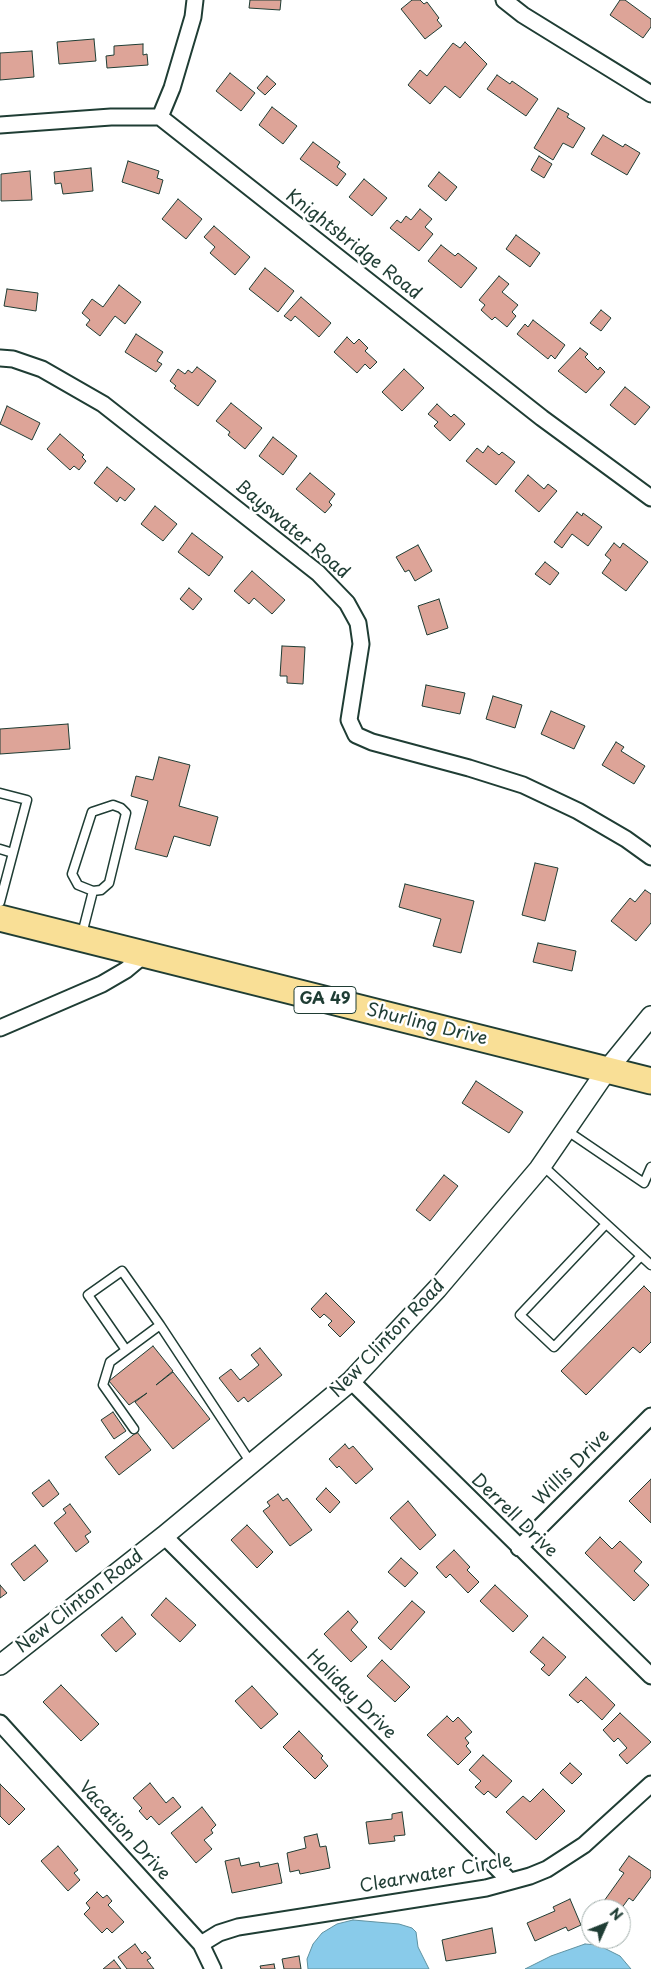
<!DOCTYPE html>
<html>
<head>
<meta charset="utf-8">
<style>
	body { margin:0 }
	#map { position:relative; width:651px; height:1969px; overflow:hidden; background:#fff; font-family:"Playpen Sans",sans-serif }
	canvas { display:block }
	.north { position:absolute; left:581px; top:1899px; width:50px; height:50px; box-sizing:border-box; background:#fff; border:1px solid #a5b1ae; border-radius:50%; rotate:46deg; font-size:14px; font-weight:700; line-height:20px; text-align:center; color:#1f3d34 }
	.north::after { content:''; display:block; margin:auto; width:18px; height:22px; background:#1f3d34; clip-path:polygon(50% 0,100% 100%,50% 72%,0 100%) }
</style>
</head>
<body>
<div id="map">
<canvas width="651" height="1969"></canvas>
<div class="north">N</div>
</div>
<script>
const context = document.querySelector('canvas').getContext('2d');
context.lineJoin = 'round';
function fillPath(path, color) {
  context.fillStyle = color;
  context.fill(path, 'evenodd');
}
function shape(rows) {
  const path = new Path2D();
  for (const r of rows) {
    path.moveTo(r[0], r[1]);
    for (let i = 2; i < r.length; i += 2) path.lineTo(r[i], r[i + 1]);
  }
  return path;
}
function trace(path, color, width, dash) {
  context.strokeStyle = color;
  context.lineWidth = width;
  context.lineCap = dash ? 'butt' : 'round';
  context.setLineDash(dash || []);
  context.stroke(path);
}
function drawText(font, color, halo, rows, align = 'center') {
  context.font = font + ' "Playpen Sans",sans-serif';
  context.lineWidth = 5;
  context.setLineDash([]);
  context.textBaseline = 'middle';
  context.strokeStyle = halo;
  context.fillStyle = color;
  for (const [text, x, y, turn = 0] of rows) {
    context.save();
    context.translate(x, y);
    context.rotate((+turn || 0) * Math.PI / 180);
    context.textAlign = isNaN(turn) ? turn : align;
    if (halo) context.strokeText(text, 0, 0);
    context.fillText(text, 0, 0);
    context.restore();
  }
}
const water = shape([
	[353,1920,399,1924,412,1928,416,1932,418,1947,429,1969,308,1969,307,1959,313,1944,322,1933,337,1924,353,1920],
	[585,1944,598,1945,620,1956,631,1969,525,1969,551,1956,585,1944]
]);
const building = shape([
	[250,0,281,0,280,10,249,8,250,0],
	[412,0,420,0,424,4,427,2,439,18,437,20,442,26,425,39,401,9,412,0],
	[620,0,625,0,651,19,651,27,643,38,610,15,620,0],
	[94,39,96,61,59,64,57,42,94,39],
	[465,42,487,64,460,98,445,86,430,104,408,85,420,70,427,76,453,43,460,48,465,42],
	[143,44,143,55,147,54,148,65,107,68,106,56,114,55,114,46,143,44],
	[32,51,34,77,0,80,0,53,32,51],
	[230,73,255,93,241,111,216,91,230,73],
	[497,75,510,84,512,81,538,99,526,116,487,89,497,75],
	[267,76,276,84,265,95,257,88,267,76],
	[272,107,297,126,283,144,259,125,272,107],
	[558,108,569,114,567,117,585,128,573,148,563,143,553,160,534,148,558,108],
	[603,135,623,147,625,144,640,153,627,175,591,154,603,135],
	[313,142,340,162,337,167,346,174,337,186,300,159,313,142],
	[539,156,552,164,544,178,531,170,539,156],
	[128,161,159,171,157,178,163,180,159,194,122,182,128,161],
	[91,168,93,191,63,194,61,183,55,184,54,172,91,168],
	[30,171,32,200,1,201,1,174,30,171],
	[439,172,457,187,446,201,428,186,439,172],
	[364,179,387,198,372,216,349,197,364,179],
	[178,199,202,219,186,239,162,219,178,199],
	[420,209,432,219,425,227,433,234,419,251,390,228,397,220,401,223,406,216,411,220,420,209],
	[214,226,250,257,235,275,210,253,215,247,204,237,214,226],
	[516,235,540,253,530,267,506,249,516,235],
	[441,245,455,256,458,253,477,268,461,288,428,261,441,245],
	[265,268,294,291,278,312,249,289,265,268],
	[499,276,509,284,502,292,518,305,512,312,516,316,507,327,495,317,492,320,481,310,485,305,479,300,499,276],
	[119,285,141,302,125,324,115,316,100,336,86,325,90,320,82,313,92,299,103,307,119,285],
	[7,289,38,293,36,311,4,306,7,289],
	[301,297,331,323,319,337,295,316,291,321,284,316,301,297],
	[601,310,611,318,601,331,590,323,601,310],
	[533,320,565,345,555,359,551,355,548,359,517,334,525,324,528,327,533,320],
	[136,334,163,352,157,361,162,364,156,372,125,352,136,334],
	[347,337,354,344,359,339,368,348,365,351,377,362,370,369,365,364,357,373,334,352,347,337],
	[580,348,588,354,585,357,598,370,600,367,605,372,586,393,558,371,580,348],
	[197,367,216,381,198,406,174,388,176,386,170,381,178,369,185,374,188,370,192,373,197,367],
	[404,369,424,388,402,411,382,392,404,369],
	[625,387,650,407,635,425,610,405,625,387],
	[231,403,262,428,245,449,228,435,230,432,216,421,231,403],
	[437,404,451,417,454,414,465,424,450,441,434,426,438,422,428,414,437,404],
	[7,406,40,423,32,440,0,424,7,406],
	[60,434,84,455,82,457,86,461,79,470,74,466,70,470,47,449,60,434],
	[273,437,297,456,283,475,259,456,273,437],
	[488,446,499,455,502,452,515,462,496,485,466,461,477,448,483,453,488,446],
	[107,467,135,489,125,501,120,497,117,502,94,483,107,467],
	[310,473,335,494,329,502,332,505,325,513,296,489,310,473],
	[528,475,544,489,548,484,557,491,539,512,515,491,528,475],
	[155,506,177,524,163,541,141,524,155,506],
	[577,512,582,516,583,513,602,527,588,546,572,534,562,548,554,542,577,512],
	[192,533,223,557,209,576,178,552,192,533],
	[614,543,620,548,623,543,648,562,626,591,602,573,611,560,605,555,614,543],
	[418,545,432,571,415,581,409,570,405,572,396,557,418,545],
	[545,562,559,573,550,585,535,574,545,562],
	[252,571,285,600,272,614,254,598,249,604,234,591,252,571],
	[189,588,202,599,193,610,180,599,189,588],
	[439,599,448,628,427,635,418,606,439,599],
	[282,646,305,647,303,684,287,683,287,676,280,676,282,646],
	[426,685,465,693,460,714,422,706,426,685],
	[493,696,522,705,515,728,486,719,493,696],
	[551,711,585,726,574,749,541,734,551,711],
	[68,724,70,749,0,754,0,729,68,724],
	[616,742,624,747,621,751,645,766,634,784,602,765,616,742],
	[159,757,190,765,179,806,218,817,210,846,174,836,167,857,135,849,148,801,131,796,136,776,153,780,159,757],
	[535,863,558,868,545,921,522,915,535,863],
	[405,884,474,901,461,953,433,946,441,919,399,907,405,884],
	[645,890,651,894,651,923,636,941,611,921,630,898,635,902,645,890],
	[538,943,576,951,572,971,533,962,538,943],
	[476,1081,523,1112,509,1133,462,1103,476,1081],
	[444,1175,458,1186,430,1221,416,1210,444,1175],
	[644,1286,651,1293,651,1342,640,1353,633,1347,586,1395,561,1371,644,1286],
	[326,1293,355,1322,340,1337,328,1325,332,1321,324,1314,320,1318,311,1309,326,1293],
	[153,1346,173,1371,156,1385,173,1372,210,1419,173,1449,135,1402,147,1393,129,1405,109,1381,153,1346],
	[260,1348,282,1375,248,1402,244,1397,238,1402,219,1378,231,1369,240,1380,259,1365,251,1355,260,1348],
	[113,1412,126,1431,114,1439,101,1420,113,1412],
	[137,1432,151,1450,119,1475,105,1457,137,1432],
	[345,1444,349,1449,353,1446,373,1469,356,1484,339,1466,337,1468,329,1459,345,1444],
	[651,1479,651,1523,629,1501,651,1479],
	[49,1480,59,1494,43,1507,32,1493,49,1480],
	[326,1488,340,1502,330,1513,316,1499,326,1488],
	[278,1494,283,1501,287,1498,312,1530,290,1546,263,1511,270,1506,267,1502,278,1494],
	[408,1501,436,1535,420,1550,390,1518,408,1501],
	[70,1504,91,1532,85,1536,89,1542,76,1552,54,1523,66,1513,63,1509,70,1504],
	[247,1525,273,1552,257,1568,231,1540,247,1525],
	[600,1537,612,1549,620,1541,642,1562,634,1571,649,1585,634,1601,585,1553,600,1537],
	[35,1545,48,1561,24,1581,11,1564,35,1545],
	[454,1550,470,1567,467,1570,479,1582,468,1593,450,1574,446,1578,436,1567,454,1550],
	[401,1558,418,1573,405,1587,388,1572,401,1558],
	[0,1585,7,1593,0,1598,0,1585],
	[495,1585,528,1616,513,1632,480,1601,495,1585],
	[166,1598,196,1625,180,1642,151,1615,166,1598],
	[412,1601,425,1612,391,1650,378,1638,412,1601],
	[348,1611,358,1622,351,1630,367,1647,351,1662,324,1634,348,1611],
	[122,1617,136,1634,116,1652,101,1635,122,1617],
	[543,1637,566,1657,549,1676,541,1669,545,1665,530,1652,543,1637],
	[382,1660,410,1687,395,1702,367,1676,382,1660],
	[586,1677,615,1705,602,1720,581,1700,578,1703,569,1695,586,1677],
	[61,1685,99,1724,81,1741,43,1702,61,1685],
	[252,1686,278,1714,261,1729,235,1701,252,1686],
	[620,1713,651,1742,627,1764,619,1755,627,1748,618,1738,614,1742,603,1730,620,1713],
	[447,1716,453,1722,458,1717,472,1732,465,1738,469,1743,466,1746,471,1752,458,1765,427,1735,447,1716],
	[299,1731,323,1756,321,1758,328,1766,315,1779,283,1747,299,1731],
	[483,1755,512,1781,496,1798,488,1791,484,1795,475,1787,481,1781,469,1770,483,1755],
	[570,1763,582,1774,572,1784,560,1773,570,1763],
	[150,1783,166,1803,173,1797,181,1807,159,1825,151,1816,147,1820,139,1811,142,1808,133,1798,150,1783],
	[0,1784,25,1809,9,1825,0,1816,0,1784],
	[543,1789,565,1811,536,1840,506,1812,523,1796,530,1802,543,1789],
	[202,1807,216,1825,211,1830,213,1833,204,1840,212,1849,196,1863,171,1833,202,1807],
	[402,1812,405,1835,394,1836,395,1841,369,1844,366,1822,392,1819,392,1814,402,1812],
	[317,1834,320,1847,326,1846,330,1868,300,1874,299,1870,290,1872,287,1853,306,1848,304,1837,317,1834],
	[58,1846,78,1870,74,1873,80,1880,68,1891,41,1861,58,1846],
	[629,1856,651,1871,651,1877,633,1901,629,1898,621,1909,615,1909,604,1901,624,1873,619,1870,629,1856],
	[239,1858,241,1866,259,1862,260,1867,278,1863,282,1883,232,1893,225,1861,239,1858],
	[97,1892,103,1898,107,1895,112,1901,108,1905,124,1922,112,1933,107,1928,102,1933,84,1914,90,1908,86,1903,97,1892],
	[570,1899,581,1925,568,1931,566,1927,535,1941,527,1923,555,1911,553,1907,570,1899],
	[492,1928,496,1953,446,1961,442,1940,492,1928],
	[135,1944,142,1954,145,1951,151,1958,147,1960,154,1969,127,1969,118,1957,135,1944],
	[299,1956,301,1969,284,1969,282,1959,299,1956],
	[114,1960,121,1969,103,1969,114,1960],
	[274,1964,275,1969,261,1969,260,1966,274,1964]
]);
const service = shape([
	[0,793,27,800,0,902],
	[0,849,13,853],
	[82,934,93,891,101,890,109,883,126,813,121,808,113,805,92,812,72,874,78,885,93,891],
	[566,1130,644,1183,651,1167],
	[542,1165,651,1265],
	[606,1224,520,1315,554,1347,641,1256],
	[160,1325,251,1463],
	[126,1350,88,1295,122,1271,160,1325,110,1362,103,1385,134,1429]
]);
const minor = shape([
	[504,0,523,15,651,94],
	[160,117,172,88,193,17,195,0],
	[0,125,111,117,160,117,542,418,651,498],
	[0,358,13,359,42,369,103,404,318,573,347,603,358,623,361,644,349,720,356,735,372,742,469,768,523,785,578,811,626,839,651,857],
	[0,1028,102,984,126,970,144,955],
	[351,1381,651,1676],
	[164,1536,510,1881],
	[519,1548,651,1416],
	[0,1723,201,1944,213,1969],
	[201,1944,219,1933,238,1927,486,1888,530,1876,547,1869,584,1845,651,1784]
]);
const tertiary = shape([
	[0,1665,164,1536,351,1381,437,1289,539,1169,607,1070,651,1016]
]);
const primary = shape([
	[0,918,651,1081]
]);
const shields = [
	[325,1000,62]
];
const shieldNames = [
	["GA 49",325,1000]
];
const streetNames = [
	["Knightsbridge Road",353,245,38],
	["Bayswater Road",292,530,40],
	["Shurling Drive",427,1025,14],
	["New Clinton Road",388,1339,-46],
	["Willis Drive",572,1468,-45],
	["Derrell Drive",514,1516,44],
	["New Clinton Road",80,1602,-38],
	["Holiday Drive",351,1695,45],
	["Vacation Drive",124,1831,48],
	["Clearwater Circle",436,1874,-10]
];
fillPath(water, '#89cbea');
trace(water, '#5f92a1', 1);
fillPath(building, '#dda498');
trace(building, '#1f3d34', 1);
trace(service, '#1f3d34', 11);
trace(minor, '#1f3d34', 19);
trace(tertiary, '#1f3d34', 22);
trace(primary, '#1f3d34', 29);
trace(service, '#fff', 8);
trace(minor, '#fff', 15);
trace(tertiary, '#fff', 19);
trace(primary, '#f9df96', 25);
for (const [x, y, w] of shields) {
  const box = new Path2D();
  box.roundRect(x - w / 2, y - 13.5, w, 27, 4);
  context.fillStyle = '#fff';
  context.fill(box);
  trace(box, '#1f3d34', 1);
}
drawText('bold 16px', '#1f3d34', null, shieldNames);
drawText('18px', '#1f3d34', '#fff', streetNames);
</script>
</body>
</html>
